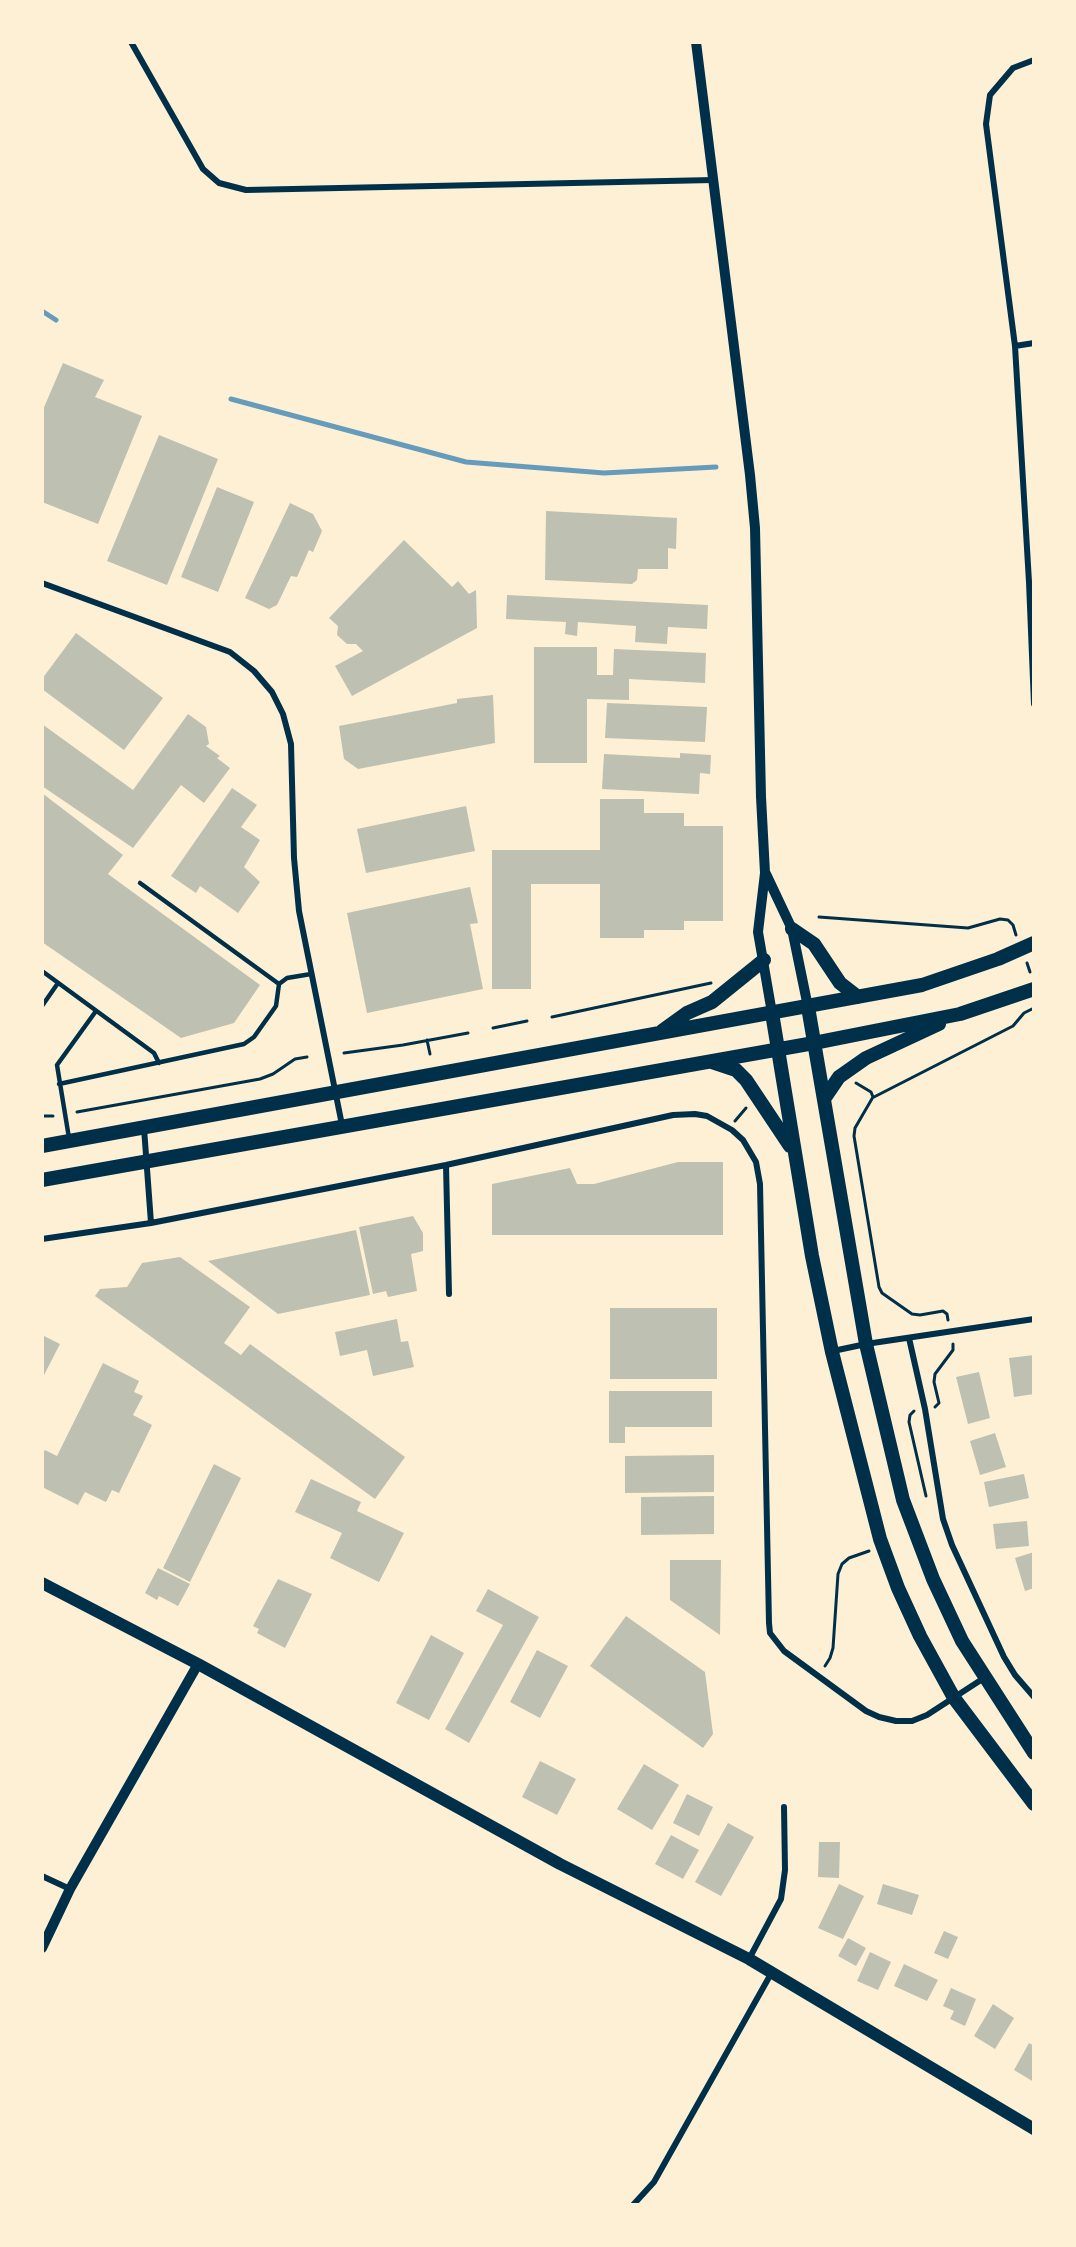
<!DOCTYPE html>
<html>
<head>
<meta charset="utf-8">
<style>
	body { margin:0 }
	#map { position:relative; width:1076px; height:2247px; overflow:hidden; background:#fdf0d5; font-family:"Fira Sans",sans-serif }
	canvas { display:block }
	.frame { position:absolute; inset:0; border:44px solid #fdf0d5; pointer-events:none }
</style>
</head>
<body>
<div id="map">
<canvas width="1076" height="2247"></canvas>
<div class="frame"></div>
</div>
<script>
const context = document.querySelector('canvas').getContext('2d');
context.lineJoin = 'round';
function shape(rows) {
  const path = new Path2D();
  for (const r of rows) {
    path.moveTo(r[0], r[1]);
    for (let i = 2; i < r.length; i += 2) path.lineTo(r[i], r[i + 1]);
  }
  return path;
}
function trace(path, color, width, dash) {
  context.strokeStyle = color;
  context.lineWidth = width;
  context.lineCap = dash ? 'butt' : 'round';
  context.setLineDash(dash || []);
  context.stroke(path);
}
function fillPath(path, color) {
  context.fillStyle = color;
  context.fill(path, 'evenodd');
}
const stream = shape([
	[42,311,56,320],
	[231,399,466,462,604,473,716,467]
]);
const building = shape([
	[63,363,104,380,95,397,142,416,98,524,42,502,42,412],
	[159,435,218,459,167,585,107,561],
	[217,487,254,502,218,592,181,577],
	[290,503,313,514,322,531,313,552,309,550,297,577,291,576,277,605,269,609,245,598],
	[546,511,677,518,676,549,668,548,668,569,638,569,637,580,632,584,545,580],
	[404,540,452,587,458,581,469,594,476,590,477,628,352,696,335,666,363,651,356,644,347,644,337,635,338,626,329,618],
	[507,595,708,605,707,629,668,627,667,644,635,642,636,626,578,622,577,636,565,634,566,622,506,619],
	[76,633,163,698,124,750,42,689,42,679],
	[534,647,597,647,597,675,613,675,614,649,706,653,705,683,629,679,629,700,587,699,587,763,534,763],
	[493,695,495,743,358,769,344,759,339,726,457,703,457,699],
	[607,703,707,707,705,742,605,738],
	[188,714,206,727,209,744,206,746,220,756,217,758,230,768,204,803,181,785,133,848,42,786,42,724,133,790],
	[680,753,711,755,710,774,700,773,699,794,602,789,604,754,680,758],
	[232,788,257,805,241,827,260,840,244,867,260,882,238,913,200,886,196,893,171,876],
	[42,793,123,855,108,874,260,985,234,1023,181,1038,42,942],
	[600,799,644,799,644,813,684,813,684,826,723,826,723,921,684,921,684,930,644,930,644,938,600,938,600,884,531,884,531,989,492,989,492,850,600,850],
	[466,806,475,851,366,873,357,829],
	[470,887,478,923,470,924,483,989,367,1013,347,913],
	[678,1162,723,1162,723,1235,492,1235,492,1184,570,1168,577,1184,594,1184],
	[413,1216,423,1233,423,1251,411,1254,417,1291,388,1297,386,1291,373,1294,359,1227],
	[356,1230,370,1295,278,1314,208,1261],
	[180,1257,250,1307,224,1343,241,1355,250,1344,405,1457,375,1499,95,1296,100,1289,127,1287,142,1263],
	[610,1308,717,1308,717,1379,610,1379],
	[397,1319,401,1342,408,1341,414,1367,373,1376,367,1350,340,1356,335,1332],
	[42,1335,60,1344,42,1379],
	[1034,1355,1034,1394,1014,1397,1009,1358],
	[103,1363,139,1381,134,1392,143,1396,133,1415,152,1425,119,1493,112,1490,106,1502,85,1492,78,1505,42,1487,42,1455,45,1450,57,1456],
	[979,1372,990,1418,968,1424,956,1377],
	[609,1391,712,1391,712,1427,625,1427,625,1443,609,1443],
	[995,1433,1006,1467,980,1475,970,1441],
	[714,1455,714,1492,625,1493,625,1456],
	[214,1464,241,1478,190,1582,163,1568],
	[1024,1474,1029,1498,989,1507,984,1482],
	[311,1479,361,1502,357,1511,404,1533,379,1582,330,1558,342,1533,295,1512],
	[714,1496,714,1534,641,1535,641,1497],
	[1027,1521,1029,1546,996,1549,993,1524],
	[1034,1552,1034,1588,1025,1591,1015,1558],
	[670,1560,721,1560,720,1635,670,1600],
	[158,1568,190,1584,178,1606,159,1596,157,1600,145,1593],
	[278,1579,312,1594,285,1648,257,1633,259,1629,253,1626],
	[488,1589,539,1617,469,1743,445,1729,503,1625,476,1611],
	[626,1616,705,1672,713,1734,703,1748,590,1666],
	[431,1635,464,1653,429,1720,396,1703],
	[537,1650,568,1666,540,1718,510,1702],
	[540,1761,576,1779,557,1815,522,1797],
	[644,1764,679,1785,652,1830,617,1809],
	[687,1794,713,1807,699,1836,673,1823],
	[728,1823,754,1837,721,1896,695,1882],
	[671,1835,699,1850,683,1879,655,1864],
	[819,1842,840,1842,839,1878,818,1877],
	[839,1884,864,1896,843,1939,818,1928],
	[883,1884,919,1895,912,1915,877,1904],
	[944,1931,958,1937,948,1959,934,1953],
	[848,1938,866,1948,856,1966,838,1956],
	[870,1952,891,1962,878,1990,857,1981],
	[904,1964,938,1980,927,2001,894,1986],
	[951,1988,976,1999,965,2026,950,2019,954,2011,943,2006],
	[993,2004,1014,2018,995,2049,974,2036],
	[1029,2043,1034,2046,1034,2082,1014,2070]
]);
const path = shape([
	[819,917,968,928,1000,919,1008,920,1013,925,1016,935],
	[1027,963,1030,972],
	[552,1017,711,983],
	[493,1028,527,1021],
	[427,1040,430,1054],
	[344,1053,403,1045,468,1033],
	[856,1083,871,1092,873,1097,855,1128,854,1136,879,1287,882,1293,912,1314,920,1315,943,1311,947,1314,948,1320],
	[874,1097,1013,1026,1024,1013,1034,1008],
	[77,1112,260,1079,273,1074,295,1059,307,1057],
	[42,1116,53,1116],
	[735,1121,746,1108],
	[935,1407,939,1403,934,1382,935,1374,953,1350,953,1344],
	[914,1411,910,1415,909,1422,926,1496],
	[825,1666,830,1658,833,1648,838,1574,842,1564,849,1558,869,1551]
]);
const service = shape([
	[140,883,279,984],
	[42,971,154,1053,159,1063],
	[42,1006,58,983],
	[59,1084,244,1044,254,1037,276,1006,279,984,287,978,311,974],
	[69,1138,57,1065,96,1011]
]);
const minor = shape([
	[131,42,203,169,219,183,246,190,713,180],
	[1034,60,1013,68,990,95,986,124,1015,346,1029,582,1034,704],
	[1015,346,1034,343],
	[42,583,230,652,254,671,272,692,283,714,291,744,294,858,299,911,342,1125],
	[144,1128,151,1223],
	[446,1165,449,1294],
	[42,1239,151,1223,446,1165,673,1115,695,1114,707,1116,732,1130,743,1140,756,1162,760,1184,769,1623,770,1633,784,1651,866,1711,879,1717,896,1721,912,1721,927,1715,984,1678],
	[909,1338,925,1409,943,1519,952,1545,1004,1657,1015,1675,1034,1697],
	[833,1351,866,1344,1034,1319],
	[42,1876,70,1889],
	[749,1959,781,1899,785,1870,784,1807],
	[633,2205,654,2182,772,1972]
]);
const tertiary = shape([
	[696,42,750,475,755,528,761,797,765,873,758,932,772,1013],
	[766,874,792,929,808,1007],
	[42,1948,70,1889,198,1664]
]);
const secondary = shape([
	[42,1583,198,1664,560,1864,749,1959,1034,2129]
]);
const primary = shape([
	[792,929,814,944,840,983,858,997],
	[808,1007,866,1344,903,1500,933,1579,962,1641,1034,1753],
	[772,1013,812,1256,832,1352,880,1539,898,1588,920,1636,954,1698,1034,1804],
	[662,1031,687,1013,712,1002,764,960],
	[712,1062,736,1070,746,1080,790,1146],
	[824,1099,839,1077,866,1058,939,1024],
	[42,1146,922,985,998,959,1034,943],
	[42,1180,814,1043,960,1014,1034,989]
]);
trace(stream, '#669bbc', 5);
fillPath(building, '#bec0b2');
trace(path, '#003049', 3);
trace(service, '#003049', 4.5);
trace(minor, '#003049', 6);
trace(tertiary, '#003049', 10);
trace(secondary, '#003049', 12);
trace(primary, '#003049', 14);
</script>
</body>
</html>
